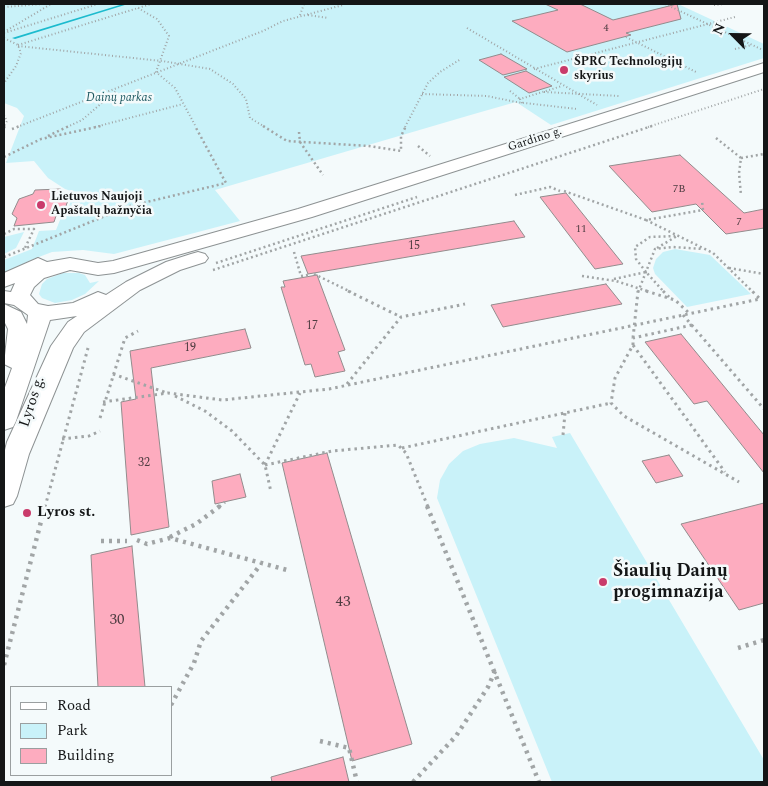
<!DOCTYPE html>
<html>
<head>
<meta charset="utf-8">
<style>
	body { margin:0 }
	#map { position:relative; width:768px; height:786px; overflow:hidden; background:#f4fafb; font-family:Spectral,serif }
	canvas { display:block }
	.frame { position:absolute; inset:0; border:5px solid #141617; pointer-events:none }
	.legend { position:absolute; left:10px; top:686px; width:162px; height:90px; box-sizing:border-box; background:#f4fafb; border:1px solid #9a9fa0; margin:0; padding:6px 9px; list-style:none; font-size:15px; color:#141617 }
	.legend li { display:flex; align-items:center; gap:10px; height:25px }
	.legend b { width:25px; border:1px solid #9a9fa0 }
	.north { position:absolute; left:708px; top:10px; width:50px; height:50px; -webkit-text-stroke:4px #f4fafb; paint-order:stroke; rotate:293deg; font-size:14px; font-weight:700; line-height:20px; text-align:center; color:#141617 }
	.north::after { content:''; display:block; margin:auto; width:18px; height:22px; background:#141617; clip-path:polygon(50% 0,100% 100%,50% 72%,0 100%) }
</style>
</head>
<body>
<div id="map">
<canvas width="768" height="786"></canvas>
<div class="frame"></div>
<ul class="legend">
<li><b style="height:6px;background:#fff"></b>Road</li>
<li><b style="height:14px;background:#c9f2f9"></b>Park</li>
<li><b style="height:14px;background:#fdacbf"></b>Building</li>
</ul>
<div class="north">N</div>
</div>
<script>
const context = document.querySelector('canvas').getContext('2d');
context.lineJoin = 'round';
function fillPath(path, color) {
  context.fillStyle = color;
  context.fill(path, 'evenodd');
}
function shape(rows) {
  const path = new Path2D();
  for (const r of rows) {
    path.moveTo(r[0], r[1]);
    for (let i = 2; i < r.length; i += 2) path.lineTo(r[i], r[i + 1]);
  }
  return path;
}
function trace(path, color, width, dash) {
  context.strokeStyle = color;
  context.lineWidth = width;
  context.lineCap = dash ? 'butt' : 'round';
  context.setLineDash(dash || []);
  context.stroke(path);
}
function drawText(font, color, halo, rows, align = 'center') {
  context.font = font + ' Spectral,serif';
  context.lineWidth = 5;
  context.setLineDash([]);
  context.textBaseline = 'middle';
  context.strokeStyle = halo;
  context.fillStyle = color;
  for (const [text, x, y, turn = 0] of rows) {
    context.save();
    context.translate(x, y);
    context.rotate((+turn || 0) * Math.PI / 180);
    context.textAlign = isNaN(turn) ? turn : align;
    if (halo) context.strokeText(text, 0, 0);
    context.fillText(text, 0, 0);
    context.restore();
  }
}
const green = shape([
	[4,4,678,4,764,44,764,58,551,125,516,102,474,114,215,190,240,221,114,254,83,250,52,252,31,260,4,275,4,260,32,249,39,231,56,230,62,215,67,213,71,200,80,194,65,189,48,178,34,161,6,163,24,116,17,108,4,103],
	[24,232,16,248,4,254,4,237],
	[675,249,710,255,751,294,687,307,655,274,653,268,656,259,663,252],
	[63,273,79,273,85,275,90,283,99,281,85,294,72,300,55,303,42,298,39,294,42,284,47,279],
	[570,433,764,760,764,782,552,782,437,498,440,480,449,464,463,451,480,444,514,438,557,448,552,437]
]);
const stream = shape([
	[123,4,128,4,15,39,12,38,123,4]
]);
const building = shape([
	[545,4,580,4,613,20,677,4,681,19,626,33,631,35,567,52,512,21,558,10,545,4],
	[501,54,527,69,503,75,479,60,501,54],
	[526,71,552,86,529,93,504,77,526,71],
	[680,155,744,213,764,209,764,228,726,234,696,204,652,212,609,166,680,155],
	[60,189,58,193,69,197,64,212,56,216,54,222,14,226,17,218,12,214,19,199,33,194,35,190,60,189],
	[566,193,623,264,595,269,540,197,566,193],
	[514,221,525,237,308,274,301,256,514,221],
	[317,275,345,350,338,352,345,371,315,377,311,364,305,365,281,287,285,287,283,281,317,275],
	[606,284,622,304,503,327,491,305,606,284],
	[245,329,251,348,151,368,169,527,131,535,121,402,136,399,130,351,245,329],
	[681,334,764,435,764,473,707,401,694,404,645,342,681,334],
	[327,453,412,744,352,761,282,463,327,453],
	[669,455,683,476,656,483,642,461,669,455],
	[240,474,246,497,215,504,212,481,240,474],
	[764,503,764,603,739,610,681,524,764,503],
	[132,546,145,687,98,687,91,555,132,546],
	[343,757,349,782,272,782,271,777,343,757]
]);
const pathFar3 = shape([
	[665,4,763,50],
	[714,5,724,4],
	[4,7,43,4],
	[138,8,157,19,169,36,156,72,175,88,196,127],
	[300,15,304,4],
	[308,15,328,18],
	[467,28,597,105],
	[4,32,51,4],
	[4,33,98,4],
	[626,37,696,72],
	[4,38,18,45,21,53,16,66,4,83],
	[18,45,151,4],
	[18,46,162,61,210,69,233,84,246,99,250,118,265,127],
	[735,49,752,45],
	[534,69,735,17],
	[510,91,520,99],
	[544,92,619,96],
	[422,94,487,96,516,102,577,109],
	[522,103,520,99,562,86],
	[4,115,7,121,4,127],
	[17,127,263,31,283,21,343,5],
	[67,127,82,120,117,90],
	[95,127,183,104],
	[405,127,428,83,440,72,461,59],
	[648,127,764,89]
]);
const pathFar2 = shape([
	[263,126,287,141,369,146,401,151,401,136,406,126],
	[4,128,5,126],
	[12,129,20,126],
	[299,132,300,142,323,175],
	[48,136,69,126],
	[716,138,741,158,739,173,741,195],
	[418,146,430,156],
	[4,157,41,139,101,126],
	[741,158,764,154],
	[564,191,646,220,703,210,702,201],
	[515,195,550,187,560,191],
	[646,220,713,253,753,292],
	[4,234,14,229,34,229,25,248],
	[657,248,677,236],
	[294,252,301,276,308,275],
	[4,257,130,206,226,183,195,126],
	[216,263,417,197],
	[729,268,764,274],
	[213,270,652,126],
	[646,272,636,259,635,247,650,237,675,236],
	[314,274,351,292],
	[582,276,616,281,650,292],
	[614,279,646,272,664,292],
	[638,292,655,249,673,247,703,249]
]);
const pathFar1 = shape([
	[348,291,401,317],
	[646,291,675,300,689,313],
	[663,291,669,297],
	[683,315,764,409],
	[692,325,633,338,633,345,615,378,611,403,624,416,739,482],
	[633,338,638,291],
	[633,345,725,472],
	[113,374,167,393],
	[347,384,401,317,465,304],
	[175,396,205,411,232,431,265,465,271,492],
	[103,402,168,393,222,400,329,389,760,299,752,291],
	[100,418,125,338,138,331],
	[563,435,565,413],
	[62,439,89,436,100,431],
	[402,448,611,403],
	[265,465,332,451,398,445,406,453,428,507],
	[265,465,300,393],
	[45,507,88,348],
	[219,507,225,502]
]);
const path = shape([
	[427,506,539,782],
	[170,537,196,524,220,506],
	[137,540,147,544,170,538,287,570],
	[101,541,127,541],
	[738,648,764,640],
	[4,665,45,506],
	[171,705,194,663,201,641,261,564],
	[320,741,349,748,357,782],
	[413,782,456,736,488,687,495,671]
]);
const secondary = shape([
	[764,63,764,72,312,217,114,273,98,275,70,270,44,278,34,287,30,295,38,304,48,306,73,303,98,292,106,295,126,282,166,262,191,254,198,252,205,254,208,258,205,262,180,270,140,290,84,332,73,348,29,454,17,496,13,504,4,507,4,454,7,442,51,346,68,322,77,316,50,320,16,421,13,427,4,430,4,390,12,368,4,364,8,329,4,321,4,304,21,312,27,324,28,315,14,305,4,303,4,291,11,292,15,283,4,287,4,273,38,258,47,262,70,258,98,263,113,261,298,209,764,63]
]);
const markers = [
	[564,70,5,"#c93b6b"],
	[41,205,5,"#c93b6b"],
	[27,513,5,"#c93b6b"],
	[603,582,5,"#c93b6b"]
];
const farNumbernames = [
	["4",606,29],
	["7B",679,190],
	["7",739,223],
	["11",581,230]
];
const farPoinames = [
	["ŠPRC Technologijų",574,63],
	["skyrius",574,77],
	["Lietuvos Naujoji",51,198],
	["Apaštalų bažnyčia",51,212]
];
const farParknames = [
	["Dainų parkas",119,99]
];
const farStreetnames = [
	["Gardino g.",535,140,-18]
];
const numberNames = [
	["15",414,247],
	["17",312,327],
	["19",190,349],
	["32",144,464]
];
const streetNames = [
	["Lyros g.",33,402,-72]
];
const poiNames = [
	["Lyros st.",37,513]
];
const nearNumbernames = [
	["43",343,603],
	["30",117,621]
];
const nearPoinames = [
	["Šiaulių Dainų",613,572],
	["progimnazija",613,593]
];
fillPath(green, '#c9f2f9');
fillPath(stream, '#1cbbce');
fillPath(building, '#fdacbf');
trace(building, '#928c8d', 1);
trace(secondary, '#8d9293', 2);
trace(pathFar3, '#a1a5a6', 2, [1, 2.5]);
trace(pathFar2, '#a1a5a6', 2.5, [2, 3]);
trace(pathFar1, '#a1a5a6', 3, [2.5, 4]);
trace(path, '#a1a5a6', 4.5, [3, 5]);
fillPath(secondary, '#fff');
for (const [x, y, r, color] of markers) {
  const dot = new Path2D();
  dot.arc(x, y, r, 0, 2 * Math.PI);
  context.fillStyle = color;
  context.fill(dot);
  trace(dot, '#f4fafb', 2);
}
drawText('11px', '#4e3c41', null, farNumbernames);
drawText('bold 12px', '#141617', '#f4fafb', farPoinames, 'left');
drawText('italic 12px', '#1c575f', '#f4fafb', farParknames);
drawText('12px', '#141617', '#f4fafb', farStreetnames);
drawText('12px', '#4e3c41', null, numberNames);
drawText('15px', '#141617', '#f4fafb', streetNames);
drawText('bold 15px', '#141617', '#f4fafb', poiNames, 'left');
drawText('15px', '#4e3c41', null, nearNumbernames);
drawText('bold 18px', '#141617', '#f4fafb', nearPoinames, 'left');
</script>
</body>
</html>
